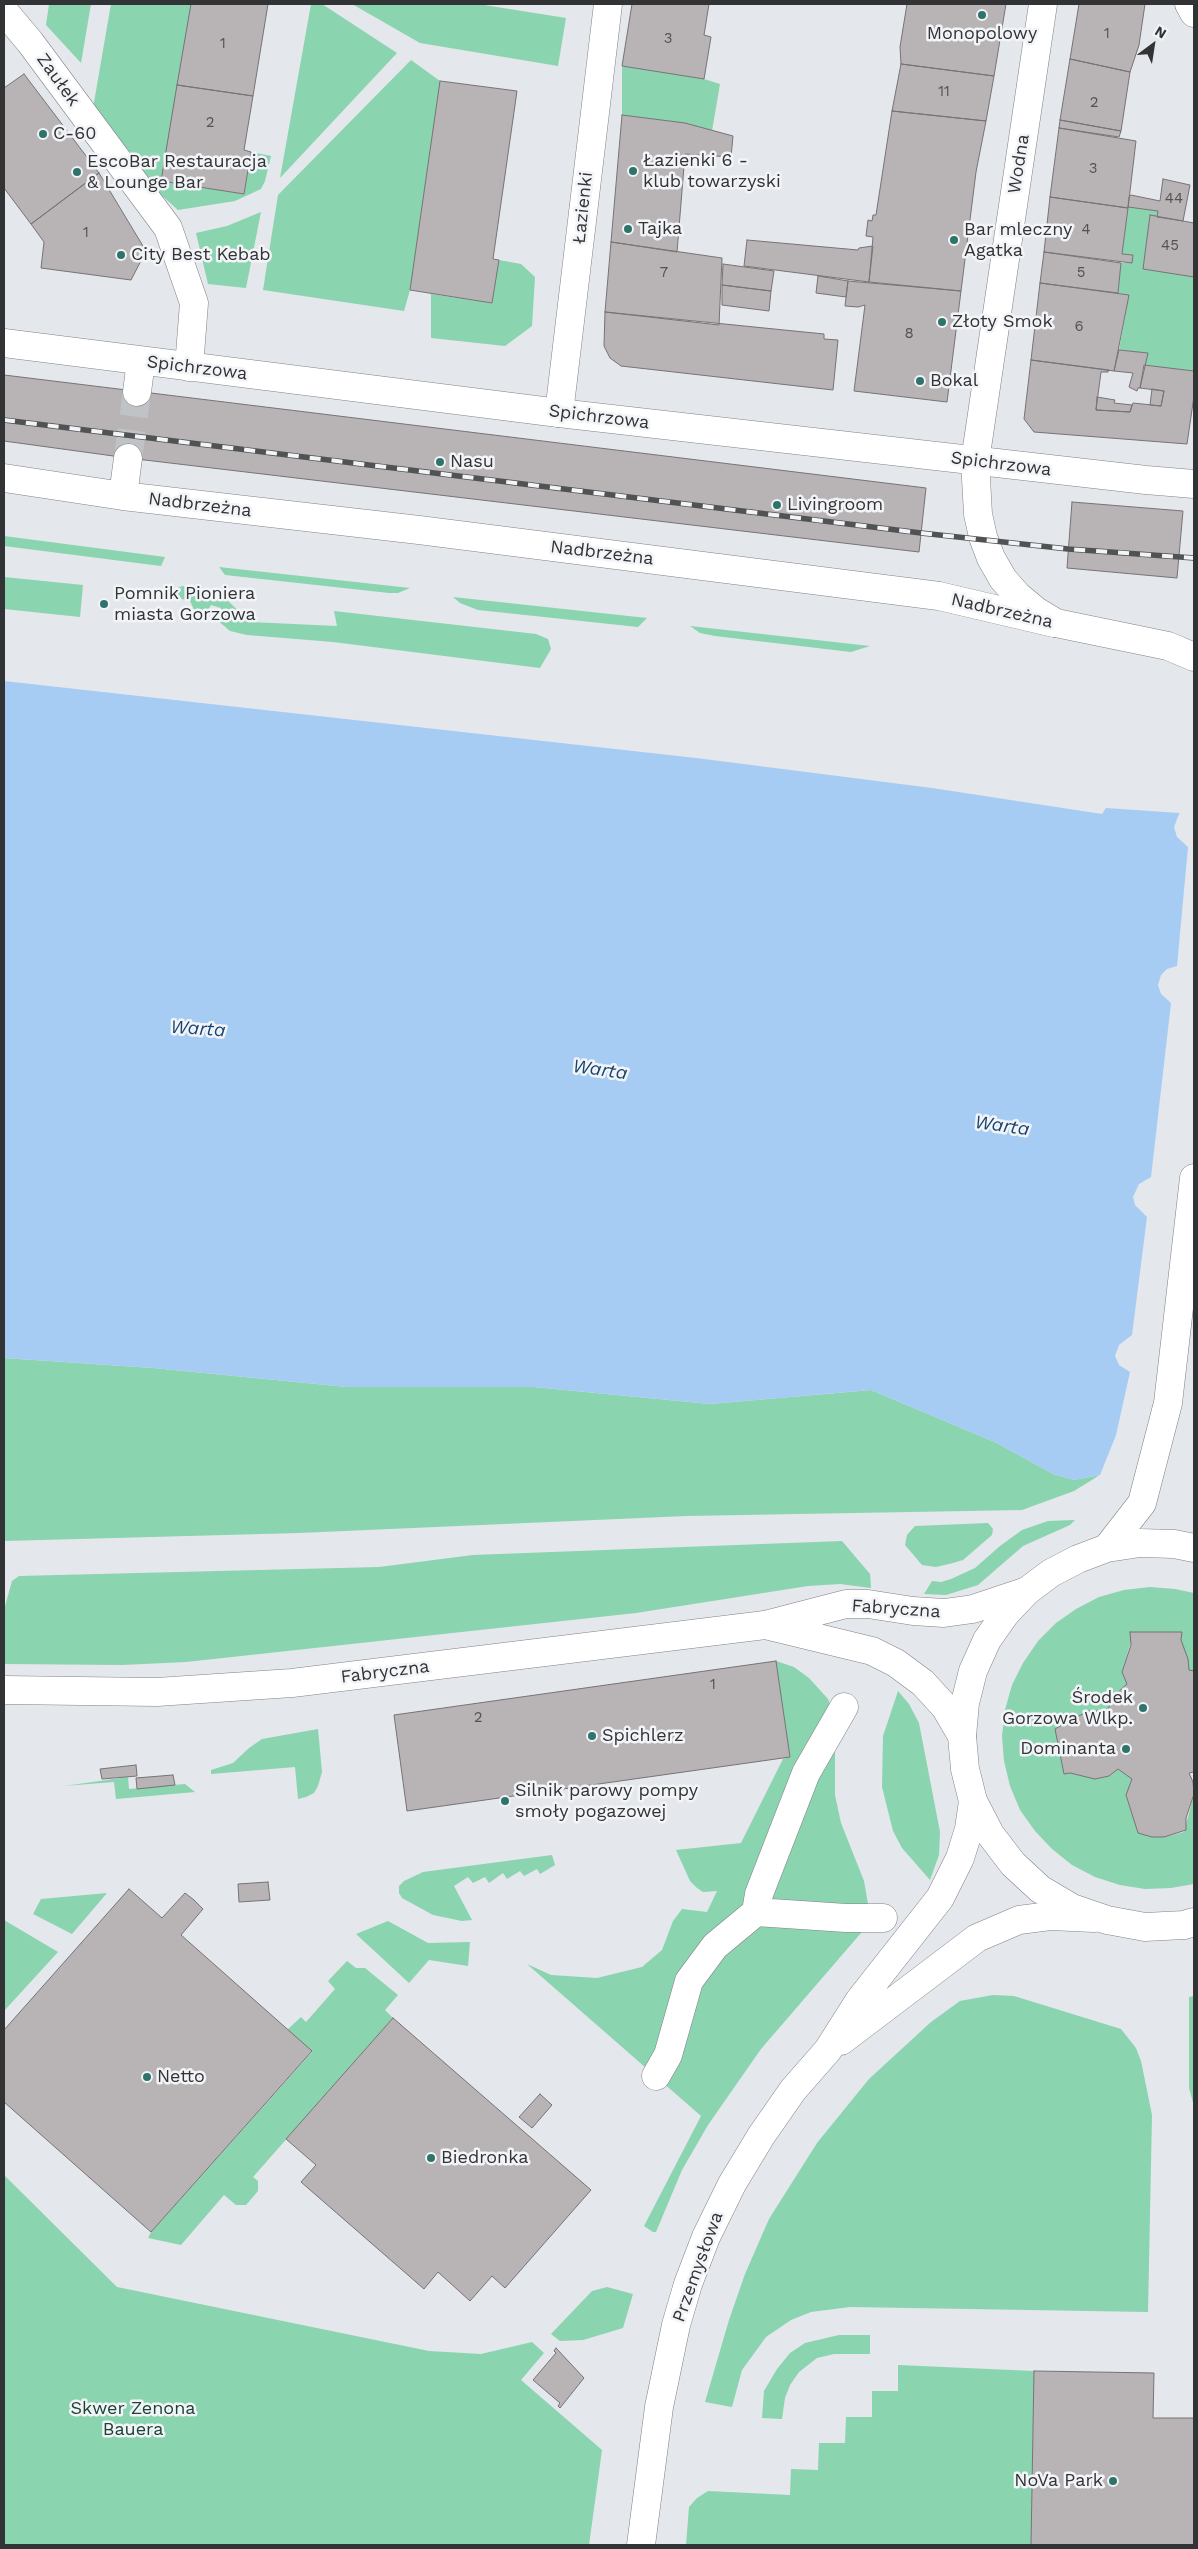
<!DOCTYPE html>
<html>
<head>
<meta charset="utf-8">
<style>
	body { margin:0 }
	#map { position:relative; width:1198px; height:2549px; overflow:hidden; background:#e4e7eb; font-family:"Work Sans",sans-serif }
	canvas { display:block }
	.frame { position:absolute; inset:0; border:5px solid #323334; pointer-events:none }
	.north { position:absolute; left:1128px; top:20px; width:50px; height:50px; -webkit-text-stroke:4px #f2f4f8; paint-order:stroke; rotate:31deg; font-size:14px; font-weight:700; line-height:20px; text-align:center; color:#323334 }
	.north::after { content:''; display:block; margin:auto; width:18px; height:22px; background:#323334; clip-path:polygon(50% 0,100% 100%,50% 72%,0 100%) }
</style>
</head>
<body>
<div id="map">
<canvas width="1198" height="2549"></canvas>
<div class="frame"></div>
<div class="north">N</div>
</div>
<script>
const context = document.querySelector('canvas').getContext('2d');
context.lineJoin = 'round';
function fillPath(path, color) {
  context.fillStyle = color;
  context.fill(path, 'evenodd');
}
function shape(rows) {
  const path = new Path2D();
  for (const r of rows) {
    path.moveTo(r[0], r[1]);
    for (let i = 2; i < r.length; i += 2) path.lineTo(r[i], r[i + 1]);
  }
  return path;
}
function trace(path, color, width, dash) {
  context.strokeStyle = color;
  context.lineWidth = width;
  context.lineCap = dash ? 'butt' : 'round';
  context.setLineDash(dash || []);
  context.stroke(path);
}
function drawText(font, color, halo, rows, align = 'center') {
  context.font = font + ' "Work Sans",sans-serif';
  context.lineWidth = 5;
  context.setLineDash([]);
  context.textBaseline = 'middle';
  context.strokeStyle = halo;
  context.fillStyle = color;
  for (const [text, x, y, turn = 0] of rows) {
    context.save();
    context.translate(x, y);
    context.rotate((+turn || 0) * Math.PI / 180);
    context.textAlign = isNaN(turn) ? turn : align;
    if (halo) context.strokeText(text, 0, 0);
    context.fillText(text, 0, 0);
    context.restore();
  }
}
const green = shape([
	[49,4,91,4,81,63,46,25],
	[111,4,191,4,162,181,244,194,251,152,271,156,265,181,261,189,235,201,178,210,150,185,93,108],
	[311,4,322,4,397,53,280,178],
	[352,4,478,4,566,18,558,66,420,43],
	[411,60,440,81,410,290,404,311,263,290,278,195],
	[622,66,704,79,720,84,712,131,685,123,622,115],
	[1128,207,1158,211,1157,217,1150,216,1143,269,1194,277,1194,371,1144,365,1147,353,1119,350,1129,295,1118,293,1121,263,1132,263,1133,255,1122,254],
	[261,212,246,288,208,284,196,233,227,226],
	[499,260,521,264,535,277,532,326,505,346,431,338,431,294,492,303],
	[4,536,165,557,161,566,4,546],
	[219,567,410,588,398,593,389,593,225,575],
	[4,577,83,585,80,617,4,609],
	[184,586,195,596,224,597,250,622,337,626,334,611,536,634,548,639,551,649,540,668,333,642,247,635,230,631,216,619,221,608,211,605,207,612,202,615,195,612,190,601,178,598,176,594,178,587],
	[453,597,647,618,638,627,478,610,460,603],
	[690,626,870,646,851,652,715,636,700,633],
	[4,1358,153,1368,347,1387,534,1387,710,1404,871,1390,997,1443,1053,1474,1074,1480,1100,1475,1074,1491,1022,1510,686,1516,299,1533,4,1541],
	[1075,1520,1070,1525,1023,1546,978,1585,946,1595,924,1594,932,1581,941,1582,951,1579,975,1568,1000,1546,1022,1530,1048,1521],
	[988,1523,993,1529,992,1535,963,1560,953,1563,936,1567,922,1565,905,1545,907,1535,915,1526],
	[842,1541,870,1574,871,1588,840,1584,808,1586,636,1613,186,1662,122,1665,4,1664,4,1610,12,1581,19,1576,379,1567,473,1555],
	[1150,1587,1175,1589,1194,1593,1194,1671,1189,1670,1183,1647,1132,1638,1122,1672,1127,1684,1115,1695,1107,1711,1088,1711,1055,1729,1064,1774,1070,1773,1096,1779,1109,1776,1118,1769,1132,1779,1126,1795,1138,1833,1152,1837,1164,1837,1184,1832,1194,1794,1194,1884,1171,1888,1145,1889,1120,1885,1095,1877,1072,1865,1052,1849,1035,1831,1020,1810,1010,1786,1004,1761,1002,1736,1005,1710,1012,1685,1023,1663,1038,1641,1056,1623,1076,1609,1099,1597,1124,1590],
	[776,1661,794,1667,809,1678,828,1699,835,1716,835,1795,841,1823,864,1881,868,1904,867,1919,861,1933,761,2049,708,2125,682,2170,656,2232,653,2232,644,2226,701,2116,527,1964,551,1975,597,1978,642,1967,662,1950,673,1921,682,1909,707,1912,717,1891,703,1892,697,1888,690,1881,676,1850,741,1843,783,1759,790,1757],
	[898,1691,909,1704,919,1723,940,1832,939,1855,930,1880,902,1848,893,1831,882,1787,883,1736],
	[318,1729,322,1772,318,1786,314,1793,306,1797,298,1799,295,1767,211,1774,211,1770,233,1763,249,1748,262,1739],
	[128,1777,129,1789,185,1784,195,1792,116,1799,114,1782,64,1786],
	[552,1855,555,1865,540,1874,537,1869,524,1876,520,1871,507,1879,503,1873,489,1883,485,1877,473,1883,468,1877,454,1886,472,1920,462,1921,433,1915,402,1898,399,1893,399,1886,404,1881,423,1872],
	[107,1893,72,1934,33,1914,41,1899],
	[4,1920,58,1952,4,2011],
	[388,1921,428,1943,470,1942,468,1966,429,1960,409,1983,356,1934],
	[347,1961,356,1968,365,1968,398,1995,385,2010,393,2018,253,2177,258,2181,258,2191,246,2205,236,2205,224,2195,181,2245,148,2238,151,2232,312,2052,287,2030,301,2017,306,2022,335,1989,328,1981],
	[993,1995,1014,1996,1121,2029,1136,2048,1141,2061,1152,2115,1148,2312,850,2307,811,2312,791,2320,766,2337,742,2370,732,2407,705,2402,729,2320,745,2274,769,2219,817,2143,869,2079,931,2022,960,2001],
	[1194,1996,1194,2106,1189,2088,1189,1997],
	[4,2175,117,2287,429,2351,481,2354,532,2342,544,2353,521,2380,602,2450,589,2545,4,2545],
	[607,2287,633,2294,623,2328,583,2340,560,2341,551,2334,592,2291],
	[839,2335,870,2335,870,2354,834,2354,817,2358,799,2372,790,2385,785,2398,782,2419,762,2418,764,2391,777,2369,790,2353,805,2343],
	[898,2365,1034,2371,1031,2545,686,2545,689,2507,697,2498,708,2491,790,2495,791,2469,818,2470,819,2443,845,2443,846,2417,872,2417,872,2391,898,2391]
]);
const water = shape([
	[4,681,696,758,932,788,1102,814,1106,808,1194,814,1194,1479,1100,1475,1074,1480,1053,1474,997,1443,871,1390,710,1404,534,1387,347,1387,153,1368,4,1358]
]);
const pier = shape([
	[1183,811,1194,812,1194,1482,1094,1479,1100,1475,1116,1435,1130,1372,1119,1365,1115,1356,1119,1345,1132,1335,1147,1217,1135,1205,1133,1197,1139,1184,1151,1177,1171,1003,1161,994,1158,985,1161,975,1167,969,1177,966,1188,847,1177,837,1174,827,1179,814]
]);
const building = shape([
	[191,4,268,4,253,96,177,85,191,4],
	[632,4,709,4,704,35,711,37,704,79,622,66,632,4],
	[907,4,1006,4,994,76,901,64,900,47,907,4],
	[1079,4,1145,4,1139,45,1130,72,1070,59,1079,4],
	[1070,59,1130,72,1121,131,1060,120,1070,59],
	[901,64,994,76,986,121,892,111,901,64],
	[24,74,99,173,31,224,4,188,4,88,24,74],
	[440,81,517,91,493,259,499,260,492,303,410,290,440,81],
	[177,85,253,96,244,150,251,152,244,194,161,181,177,85],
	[892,111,986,121,976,172,961,291,869,282,873,237,866,236,868,220,872,221,873,215,876,215,892,111],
	[622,115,685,123,733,136,731,157,685,154,677,252,611,242,622,115],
	[1060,120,1121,131,1119,137,1059,128,1060,120],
	[1059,128,1136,141,1128,208,1050,197,1059,128],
	[99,173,146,251,131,280,41,268,44,242,31,224,99,173],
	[1163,179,1190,185,1183,221,1157,217,1158,211,1128,207,1129,197,1131,195,1160,201,1163,179],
	[1050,197,1128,208,1122,254,1133,255,1132,263,1044,252,1050,197],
	[1150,215,1194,223,1194,277,1143,269,1150,215],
	[747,240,858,250,859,248,873,246,869,282,744,266,747,240],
	[611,242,722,258,719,325,605,312,611,242],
	[1044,252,1121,263,1118,293,1040,283,1044,252],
	[723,264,774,271,771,291,722,285,723,264],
	[818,276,848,281,846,297,816,293,818,276],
	[848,281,961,291,947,402,854,391,865,305,858,307,845,306,848,281],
	[1040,283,1129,295,1114,371,1031,360,1040,283],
	[722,285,771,291,769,311,722,305,722,285],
	[605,312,824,334,824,339,838,340,833,390,621,366,610,358,604,346,605,312],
	[1119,350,1148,353,1140,388,1138,388,1137,391,1129,387,1133,373,1114,371,1119,350],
	[1031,360,1109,370,1108,372,1101,372,1096,410,1114,411,1130,412,1133,403,1161,406,1164,391,1140,388,1144,365,1194,371,1194,396,1187,444,1034,432,1024,419,1031,360],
	[4,375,926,488,919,552,128,458,4,441,4,375],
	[1152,389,1164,391,1161,406,1150,405,1152,389],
	[1097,397,1115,400,1114,403,1132,405,1130,412,1096,410,1097,397],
	[1072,502,1183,511,1177,578,1067,568,1072,502],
	[1130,1632,1182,1632,1181,1640,1188,1659,1189,1670,1194,1671,1194,1772,1189,1773,1193,1782,1194,1794,1186,1818,1186,1830,1164,1837,1152,1837,1138,1833,1126,1795,1132,1779,1118,1769,1109,1776,1095,1779,1070,1773,1064,1774,1055,1729,1088,1711,1107,1711,1115,1695,1127,1684,1122,1672,1131,1645,1130,1632],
	[776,1661,790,1757,407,1811,394,1715,776,1661],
	[136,1765,137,1776,102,1779,100,1769,136,1765],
	[173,1775,175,1785,137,1789,136,1778,173,1775],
	[268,1882,270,1900,239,1902,238,1884,268,1882],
	[129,1889,162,1918,185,1893,194,1900,203,1909,181,1935,312,2051,151,2232,4,2102,4,2030,129,1889],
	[393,2018,591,2190,505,2288,492,2276,470,2301,438,2272,424,2289,301,2182,316,2165,286,2139,393,2018],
	[540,2094,552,2105,532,2128,519,2117,540,2094],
	[556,2348,584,2378,560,2408,558,2406,560,2403,533,2380,556,2353,554,2351,556,2348],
	[1034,2371,1154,2373,1153,2418,1194,2418,1194,2545,1031,2545,1034,2371]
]);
const minorTunnel = shape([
	[128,458,137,392]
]);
const pedestrian = shape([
	[844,1707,806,1773,759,1894,756,1912,846,1918,883,1918],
	[656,2076,668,2055,689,1981,715,1946,756,1912]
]);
const minor = shape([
	[4,11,30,42,168,228,194,303,189,367],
	[137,392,141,361],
	[559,413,608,4],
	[975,461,1043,4],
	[4,478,123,496,419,530,939,596,1054,623],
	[123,496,128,458],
	[841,2041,977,1938,1019,1920,1050,1916,1094,1918],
	[641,2545,659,2407,676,2325,688,2284,706,2237,732,2184,761,2136,793,2090,828,2050,859,2001,940,1898,960,1858,969,1829,973,1801]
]);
const tertiary = shape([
	[4,343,559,413,1146,480,1194,484],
	[975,461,978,514,983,537,991,558,1003,579,1018,596,1036,611,1056,623,1168,646,1194,657],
	[769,1626,872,1651,896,1663,923,1683,945,1707,962,1736],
	[4,1690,157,1692,292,1683,765,1625,846,1604,868,1604,913,1611,944,1613,973,1609,1027,1591]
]);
const secondary = shape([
	[1189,4,1194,13],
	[1107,1548,1142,1503,1168,1403,1194,1178],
	[1194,1548,1174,1544,1140,1543,1107,1548,1078,1559,1051,1573,1027,1591,1006,1613,987,1640,973,1671,965,1703,962,1736,965,1769,973,1801,990,1834,1013,1864,1040,1889,1072,1908,1107,1920,1145,1927,1184,1925,1194,1922]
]);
const rail = shape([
	[4,420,921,533,1068,549,1194,558]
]);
const markers = [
	[982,15,5,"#2e746a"],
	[43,134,5,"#2e746a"],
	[633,171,5,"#2e746a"],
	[77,172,5,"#2e746a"],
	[628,229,5,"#2e746a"],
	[954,240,5,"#2e746a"],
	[121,255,5,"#2e746a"],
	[942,322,5,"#2e746a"],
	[920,381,5,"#2e746a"],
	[440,462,5,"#2e746a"],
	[777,505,5,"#2e746a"],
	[104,604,5,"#2e746a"],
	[1143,1708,5,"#2e746a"],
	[592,1736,5,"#2e746a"],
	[1126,1749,5,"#2e746a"],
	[505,1801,5,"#2e746a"],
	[147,2077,5,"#2e746a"],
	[431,2158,5,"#2e746a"],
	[1113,2481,5,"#2e746a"]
];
const numberNames = [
	["1",1107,34],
	["3",668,39],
	["1",223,44],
	["11",944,92],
	["2",1094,103],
	["2",210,123],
	["3",1093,169],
	["44",1174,199],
	["4",1086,230],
	["1",86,233],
	["45",1170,246],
	["7",664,273],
	["5",1081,273],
	["6",1079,327],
	["8",909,334],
	["1",713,1685],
	["2",478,1718]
];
const poiNames = [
	["Monopolowy",982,34,"center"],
	["C-60",53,134],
	["Łazienki 6 -",643,161],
	["klub towarzyski",643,182],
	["EscoBar Restauracja",87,162],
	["& Lounge Bar",87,183],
	["Tajka",638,229],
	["Bar mleczny",964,230],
	["Agatka",964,251],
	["City Best Kebab",131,255],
	["Złoty Smok",952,322],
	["Bokal",930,381],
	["Nasu",450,462],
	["Livingroom",787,505],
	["Pomnik Pioniera",114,594],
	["miasta Gorzowa",114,615],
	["Środek",1133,1698,"right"],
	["Gorzowa Wlkp.",1133,1719,"right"],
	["Spichlerz",602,1736],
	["Dominanta",1116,1749,"right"],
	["Silnik parowy pompy",515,1791],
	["smoły pogazowej",515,1812],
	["Netto",157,2077],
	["Biedronka",441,2158],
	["NoVa Park",1103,2481,"right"]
];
const streetNames = [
	["Zaułek",58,80,54],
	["Wodna",1019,164,-81],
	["Łazienki",583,208,-84],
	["Spichrzowa",197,368,7],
	["Spichrzowa",599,417,7],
	["Spichrzowa",1001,464,7],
	["Nadbrzeżna",200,505,7],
	["Nadbrzeżna",602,553,7],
	["Nadbrzeżna",1002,611,13],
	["Fabryczna",896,1609,4],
	["Fabryczna",385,1672,-7],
	["Przemysłowa",698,2267,-70]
];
const parkNames = [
	["Skwer Zenona",133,2409],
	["Bauera",133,2430]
];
const waterNames = [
	["Warta",198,1029,4],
	["Warta",600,1070,8],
	["Warta",1002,1126,8]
];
fillPath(green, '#8ad4b0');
fillPath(water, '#a6ccf4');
fillPath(pier, '#e4e7eb');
fillPath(building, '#b8b4b6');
trace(building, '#767275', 1);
trace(minorTunnel, '#c0c3c6', 28, [28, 14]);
trace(pedestrian, '#808286', 29);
trace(minor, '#808286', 29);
trace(tertiary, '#808286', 29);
trace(secondary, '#808286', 29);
trace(pedestrian, '#fff', 28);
trace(minor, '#fff', 28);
trace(tertiary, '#fff', 28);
trace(secondary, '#fff', 28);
trace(rail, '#515253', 5.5);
trace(rail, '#f2f4f8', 4, [11]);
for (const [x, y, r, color] of markers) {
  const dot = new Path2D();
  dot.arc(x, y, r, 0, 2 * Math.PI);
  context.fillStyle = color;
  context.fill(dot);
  trace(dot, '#f2f4f8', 2);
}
drawText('15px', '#545354', null, numberNames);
drawText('18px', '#323334', '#f2f4f8', poiNames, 'left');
drawText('18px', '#323334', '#f2f4f8', streetNames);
drawText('18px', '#194431', '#f2f4f8', parkNames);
drawText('italic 19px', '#17446f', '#f2f4f8', waterNames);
</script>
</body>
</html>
